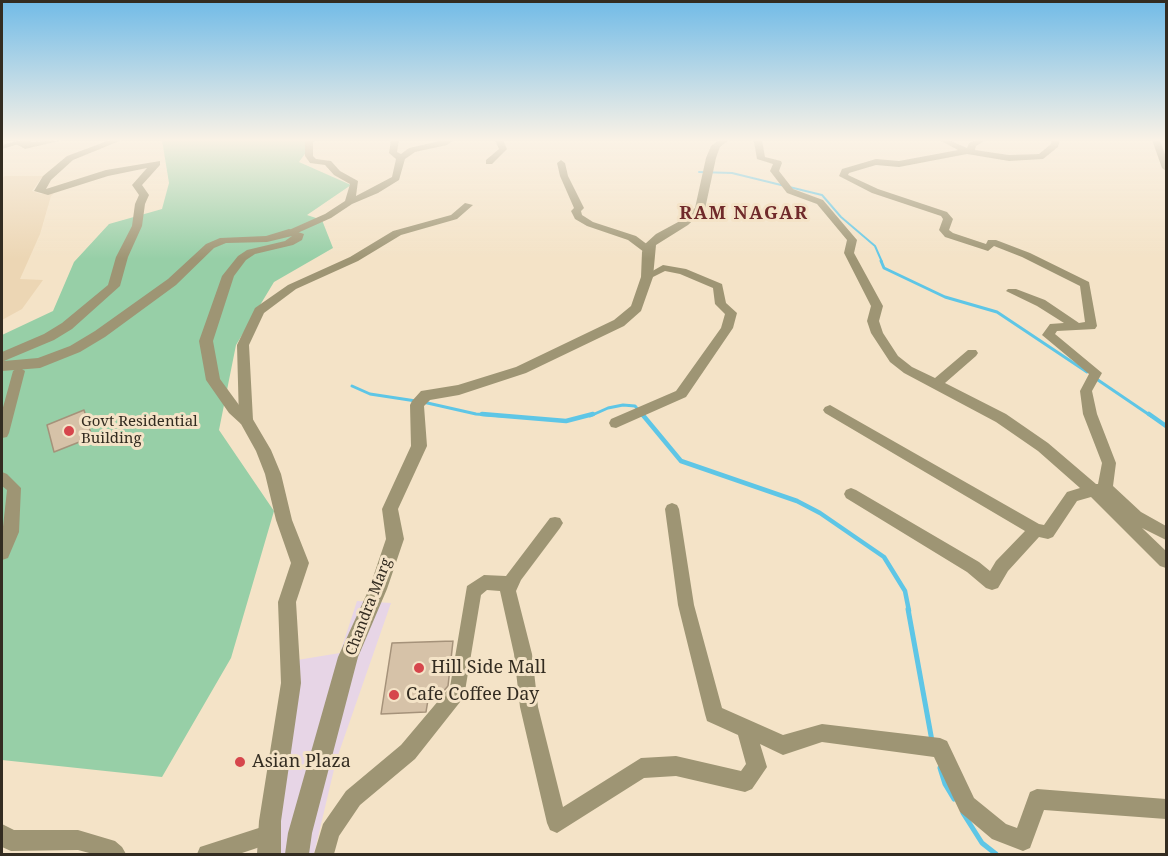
<!DOCTYPE html>
<html>
<head>
<meta charset="utf-8">
<style>
	body { margin:0 }
	#map { position:relative; width:1168px; height:856px; overflow:hidden; background:#f4e3c7; font-family:"Noto Serif",serif }
	canvas { display:block }
	.frame { position:absolute; inset:0; border:3px solid #332c21; pointer-events:none }
</style>
</head>
<body>
<div id="map">
<canvas width="1168" height="856"></canvas>
<div class="frame"></div>
</div>
<script>
const context = document.querySelector('canvas').getContext('2d');
context.lineJoin = 'round';
function fillPath(path, color) {
  context.fillStyle = color;
  context.fill(path, 'evenodd');
}
function shape(rows) {
  const path = new Path2D();
  for (const r of rows) {
    path.moveTo(r[0], r[1]);
    for (let i = 2; i < r.length; i += 2) path.lineTo(r[i], r[i + 1]);
  }
  return path;
}
function trace(path, color, width, dash) {
  context.strokeStyle = color;
  context.lineWidth = width;
  context.lineCap = dash ? 'butt' : 'round';
  context.setLineDash(dash || []);
  context.stroke(path);
}
function drawText(font, color, halo, rows, align = 'center') {
  context.font = font + ' "Noto Serif",serif';
  context.lineWidth = 6;
  context.setLineDash([]);
  context.textBaseline = 'middle';
  context.strokeStyle = halo;
  context.fillStyle = color;
  for (const [text, x, y, turn = 0] of rows) {
    context.save();
    context.translate(x, y);
    context.rotate((+turn || 0) * Math.PI / 180);
    context.textAlign = isNaN(turn) ? turn : align;
    if (halo) context.strokeText(text, 0, 0);
    context.fillText(text, 0, 0);
    context.restore();
  }
}
const commercial = shape([
	[357,601,391,603,336,761,314,854,257,854,285,662,340,653]
]);
const built = shape([
	[5,176,43,176,32,191,41,194,56,191,51,196,40,234,20,279,43,280,22,309,2,320,2,178]
]);
const green = shape([
	[162,140,315,140,299,162,351,185,307,215,322,220,333,248,274,282,236,345,219,430,274,511,231,658,162,777,2,760,2,335,53,311,74,262,109,224,162,209,169,183]
]);
const streamFar3 = shape([
	[699,172,732,173,822,195,841,217,875,246,882,262]
]);
const streamFar2 = shape([
	[881,261,884,268,945,297,997,312,1087,372],
	[1095,378,1151,416],
	[352,386,370,394,416,401],
	[423,402,476,414,502,416],
	[590,416,608,408,623,405,635,406,643,416]
]);
const streamFar1 = shape([
	[482,414,566,421,593,414],
	[642,414,681,461,797,501,820,513,884,557,905,591,909,611],
	[1149,414,1166,426]
]);
const stream = shape([
	[908,609,932,741],
	[940,768,945,784,954,799],
	[963,813,982,843,996,854]
]);
const building = shape([
	[84,410,92,437,54,452,47,425,84,410],
	[453,641,448,686,441,694,429,694,426,712,381,714,392,643,453,641]
]);
const minor = shape([
	[21,140,29,141,2,149,2,145,21,140],
	[305,140,313,140,313,156,316,159,331,161,340,171,358,181,356,196,392,177,396,159,389,153,391,140,399,140,397,152,401,154,409,148,444,140,454,140,447,145,415,152,405,159,399,180,378,193,352,204,331,218,293,235,289,234,289,230,325,214,345,201,350,184,334,175,325,165,310,163,305,156,305,140],
	[495,140,503,140,507,149,492,164,486,164,486,160,499,149,495,140],
	[752,140,762,140,765,157,781,161,782,163,779,171,793,189,823,200,857,240,854,253,883,306,879,321,883,333,898,356,912,367,935,378,968,350,976,350,978,353,976,356,945,383,1006,414,1048,443,1096,484,1098,484,1102,463,1083,414,1080,391,1089,374,1042,335,1050,324,1064,323,1037,306,1006,291,1008,289,1016,289,1045,300,1079,323,1085,322,1080,286,1022,257,994,246,988,251,945,237,939,230,943,219,941,216,872,193,839,176,842,169,876,159,899,161,958,150,939,140,949,140,967,148,969,143,976,140,986,140,976,146,975,150,1009,155,1039,154,1051,144,1052,140,1060,140,1058,147,1043,159,1009,161,967,154,899,167,876,165,849,173,848,175,878,189,947,212,953,219,949,230,953,233,986,244,988,240,996,240,1030,253,1089,282,1097,326,1095,329,1057,331,1055,334,1102,373,1092,391,1097,414,1116,463,1113,486,1141,512,1166,526,1166,540,1142,528,1166,551,1166,568,1160,566,1091,497,1077,501,1053,537,1048,539,1039,537,1008,571,998,588,992,590,986,588,967,572,846,498,844,494,846,490,851,488,856,490,979,562,990,571,996,561,1025,531,825,413,823,410,825,407,830,405,1039,524,1044,525,1067,492,1080,488,1038,451,996,422,904,373,890,362,871,333,867,321,871,306,844,253,847,240,817,204,787,193,770,171,773,164,757,159,754,142,752,140],
	[1152,140,1160,140,1166,157,1166,171,1162,168,1152,140],
	[561,160,565,163,568,176,584,208,581,211,582,215,593,222,636,236,652,248,652,252,644,252,628,240,587,226,575,219,571,211,574,208,560,176,557,163,561,160],
	[465,203,473,205,457,219,401,235,358,261,296,289,264,313,249,345,253,420,246,425,241,424,239,420,237,345,255,308,288,285,350,257,393,231,451,215,465,203],
	[663,265,686,269,722,284,726,303,737,313,733,328,686,397,616,428,611,427,609,423,611,419,676,391,721,328,725,314,715,304,713,288,680,274,665,271,647,280,642,277,663,265],
	[19,367,25,371,9,433,7,437,2,438,2,411,13,371,19,367],
	[2,472,7,474,21,488,19,532,8,558,2,560,2,536,7,490,2,486,2,472],
	[672,503,677,505,679,509,694,605,722,708,783,735,822,724,940,738,947,741,974,798,1006,824,1017,828,1030,792,1037,789,1166,799,1166,819,1044,810,1030,848,1023,851,992,839,960,812,934,757,822,742,783,755,760,744,767,767,752,789,745,792,676,776,644,778,557,833,550,830,547,823,520,707,514,654,500,591,487,590,481,595,464,697,415,759,360,805,339,836,334,854,314,854,323,824,346,791,401,745,450,687,467,586,484,575,506,576,550,518,555,517,560,518,563,523,560,528,521,580,516,591,532,654,538,707,563,807,641,758,676,756,741,771,746,764,738,735,707,721,705,714,678,605,665,509,667,505,672,503],
	[2,824,14,830,78,830,115,841,122,847,126,854,93,854,78,850,11,851,2,847,2,824],
	[268,825,275,828,278,835,275,842,239,854,197,854,200,847,268,825]
]);
const tertiary = shape([
	[22,140,32,140,31,142,63,140,25,149,16,144,22,140],
	[110,140,122,140,73,160,51,180,46,189,106,170,160,161,160,165,142,185,149,195,145,204,142,226,128,257,120,286,72,329,54,340,4,361,38,358,70,346,95,331,168,279,206,244,220,238,266,236,289,229,304,234,302,240,293,245,255,254,246,260,234,276,213,341,220,379,239,405,251,416,271,450,281,474,292,520,309,563,296,602,301,683,281,821,281,854,257,854,259,821,281,683,278,602,291,563,276,520,265,474,256,451,241,424,229,413,206,380,199,341,222,276,238,256,247,250,285,241,292,236,267,242,226,243,214,248,176,285,105,337,80,352,40,368,2,371,2,352,44,334,62,323,108,285,116,257,132,226,135,204,139,195,132,185,147,168,108,176,48,195,34,191,43,176,67,156,110,140],
	[719,140,729,140,720,147,716,158,705,209,688,225,656,245,653,277,641,311,624,326,526,373,459,395,430,400,424,406,427,446,398,509,404,539,387,589,358,657,312,833,309,854,285,854,288,833,338,657,369,589,386,539,382,509,411,446,410,405,412,401,421,391,458,385,516,367,614,320,631,306,641,277,642,252,645,244,656,234,680,221,695,208,706,158,711,146,719,140]
]);
const markers = [
	[69,431,6,"#d6464c"],
	[419,668,6,"#d6464c"],
	[394,695,6,"#d6464c"],
	[240,762,6,"#d6464c"]
];
const poiNames = [
	["Govt Residential",81,422],
	["Building",81,439]
];
const streetNames = [
	["Chandra Marg",369,607,-69]
];
const farDistrictnames = [
	["RAM NAGAR",744,214]
];
const nearPoinames = [
	["Hill Side Mall",431,668],
	["Cafe Coffee Day",406,695],
	["Asian Plaza",252,762]
];
fillPath(commercial, '#e7d5e6');
fillPath(built, '#ecd6b4');
fillPath(green, '#97cfa7');
trace(streamFar3, '#5ec6e6', 2);
trace(streamFar2, '#5ec6e6', 3);
trace(streamFar1, '#5ec6e6', 4.5);
trace(stream, '#5ec6e6', 5);
fillPath(building, '#d6c2a8');
trace(building, '#a5927a', 1.5);
fillPath(minor, '#9e9574');
fillPath(tertiary, '#9e9574');
const sky = context.createLinearGradient(0, 0, 0, 259);
sky.addColorStop(0, '#71bbe7');
sky.addColorStop(0.54, '#faf2e6');
sky.addColorStop(1, '#faf2e600');
context.fillStyle = sky;
context.fillRect(0, 0, 1168, 259);
for (const [x, y, r, color] of markers) {
  const dot = new Path2D();
  dot.arc(x, y, r, 0, 2 * Math.PI);
  context.fillStyle = color;
  context.fill(dot);
  trace(dot, '#f4e3c7', 2);
}
drawText('15px', '#332c21', '#f4e3c7', poiNames, 'left');
drawText('15px', '#332c21', '#f4e3c7', streetNames);
context.letterSpacing = '1.5px';
drawText('bold 18px', '#702a2b', '#f4e3c7', farDistrictnames);
context.letterSpacing = '0px';
drawText('18px', '#332c21', '#f4e3c7', nearPoinames, 'left');
</script>
</body>
</html>
